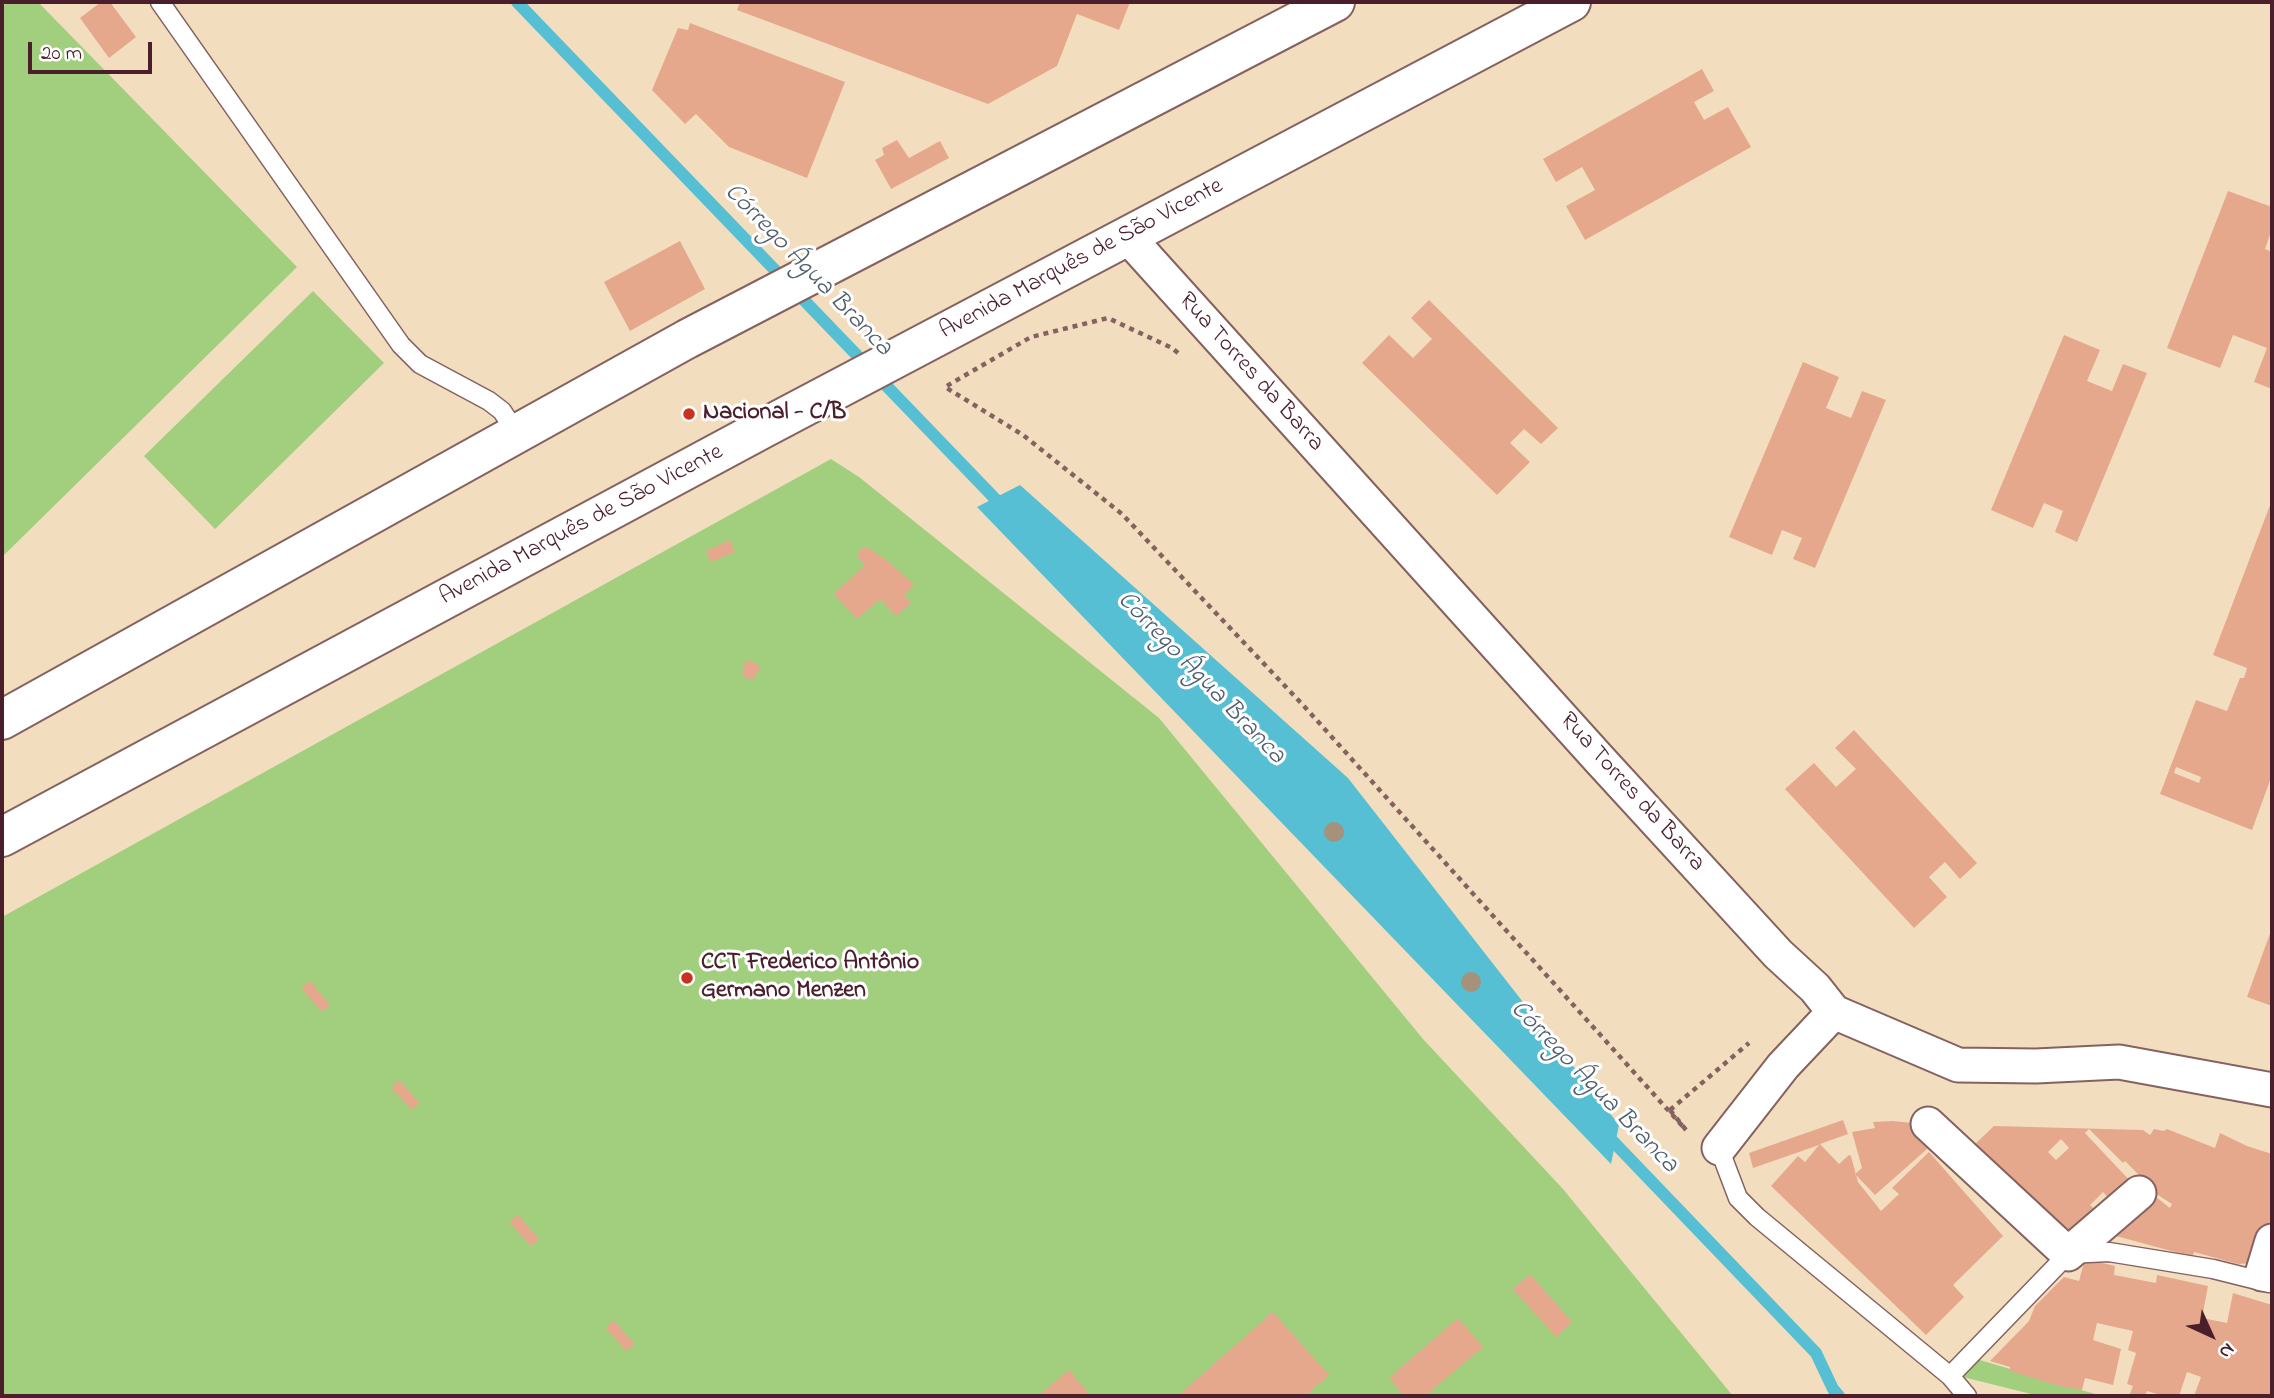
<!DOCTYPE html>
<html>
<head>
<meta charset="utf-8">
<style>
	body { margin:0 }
	#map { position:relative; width:2274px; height:1398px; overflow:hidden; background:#f2debf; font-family:"Indie Flower",sans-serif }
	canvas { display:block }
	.frame { position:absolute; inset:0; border:4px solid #4a1f2b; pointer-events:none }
	.north { position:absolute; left:2176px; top:1300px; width:70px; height:70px; -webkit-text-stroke:5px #fff; paint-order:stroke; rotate:135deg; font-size:19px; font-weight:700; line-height:28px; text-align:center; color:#4a1f2b }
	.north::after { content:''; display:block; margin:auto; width:24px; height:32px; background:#4a1f2b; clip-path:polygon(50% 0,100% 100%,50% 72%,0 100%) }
	.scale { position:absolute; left:28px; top:42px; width:124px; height:32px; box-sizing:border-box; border:4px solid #4a1f2b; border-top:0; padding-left:9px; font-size:21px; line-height:24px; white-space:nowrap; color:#4a1f2b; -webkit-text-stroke:5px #fff; paint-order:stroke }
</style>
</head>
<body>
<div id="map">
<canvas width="2274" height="1398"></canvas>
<div class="frame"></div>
<div class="north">N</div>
<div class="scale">20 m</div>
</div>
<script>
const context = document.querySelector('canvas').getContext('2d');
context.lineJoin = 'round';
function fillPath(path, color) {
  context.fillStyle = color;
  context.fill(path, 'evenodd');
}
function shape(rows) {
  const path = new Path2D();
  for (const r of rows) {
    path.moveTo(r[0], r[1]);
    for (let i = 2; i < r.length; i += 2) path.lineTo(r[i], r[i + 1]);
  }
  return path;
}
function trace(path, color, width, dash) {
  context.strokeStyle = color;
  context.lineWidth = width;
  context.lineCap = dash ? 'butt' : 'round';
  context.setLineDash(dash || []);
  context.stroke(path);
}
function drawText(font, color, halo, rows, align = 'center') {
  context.font = font + ' "Indie Flower",sans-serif';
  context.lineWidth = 6;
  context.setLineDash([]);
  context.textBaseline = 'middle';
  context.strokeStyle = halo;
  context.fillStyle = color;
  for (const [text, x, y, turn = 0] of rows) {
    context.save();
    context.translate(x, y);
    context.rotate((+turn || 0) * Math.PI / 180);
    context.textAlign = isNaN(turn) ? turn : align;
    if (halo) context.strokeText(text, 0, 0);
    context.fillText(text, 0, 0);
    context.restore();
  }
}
const green = shape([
	[7,2,38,2,297,267,2,557,2,7],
	[313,291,384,363,215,529,144,456],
	[831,459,859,477,1159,718,1423,1039,1563,1189,1733,1396,2,1396,2,917],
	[1973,1358,2095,1394,2094,1396,2039,1396,1963,1377]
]);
const water = shape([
	[1020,485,1348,778,1619,1125,1611,1164,977,507]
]);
const stream = shape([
	[517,2,1004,508],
	[1604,1132,1816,1353,1833,1389,1839,1396]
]);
const building = shape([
	[101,2,110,2,136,37,109,58,80,18],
	[740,2,1130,2,1119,30,1077,14,1057,66,988,104,737,10],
	[690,23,845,82,807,178,729,147,696,114,685,124,652,90,678,28,688,30],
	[1702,69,1714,91,1694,102,1704,120,1728,107,1751,147,1585,240,1566,206,1595,190,1582,167,1556,182,1543,159],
	[897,140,909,158,940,141,949,158,891,189,875,160,884,155,882,148],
	[2228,191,2272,207,2272,229,2265,249,2272,252,2272,389,2254,382,2267,348,2233,335,2220,368,2167,348],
	[680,241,705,289,630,331,604,282],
	[1429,300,1558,428,1541,444,1524,429,1510,443,1530,462,1497,495,1362,363,1389,335,1413,358,1432,339,1411,318],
	[2064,335,2100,350,2087,381,2112,391,2123,364,2147,373,2077,542,2055,532,2063,511,2044,503,2033,528,1991,510],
	[1803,362,1839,377,1826,408,1851,418,1862,391,1886,400,1815,568,1793,559,1802,538,1782,530,1772,555,1729,537],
	[2272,500,2272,775,2252,830,2160,794,2196,700,2227,711,2240,678,2244,678,2247,668,2213,655],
	[2176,767,2201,777,2199,783,2174,773],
	[730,540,735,552,711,562,706,551],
	[867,547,889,562,914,585,904,595,911,603,896,616,880,599,857,619,834,594,865,565,857,556,860,549],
	[749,660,757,664,760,669,753,679,745,678,742,672,744,671,744,664],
	[1854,730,1977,863,1960,879,1945,862,1929,877,1947,897,1914,928,1785,789,1814,763,1836,787,1856,769,1835,748],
	[2272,928,2272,1006,2247,997],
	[310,981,330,1005,322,1012,301,988],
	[399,1080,420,1103,412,1110,391,1088],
	[1843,1120,1848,1134,1820,1144,1839,1164,1849,1155,1851,1156,1858,1182,1881,1211,1899,1194,1892,1188,1929,1152,2003,1236,1953,1285,1964,1297,1926,1335,1771,1186,1798,1156,1805,1162,1819,1145,1753,1168,1749,1153],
	[1893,1121,1912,1123,1935,1142,1875,1195,1855,1174,1862,1168,1852,1132,1875,1128,1873,1122],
	[1994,1126,2143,1130,2150,1135,2154,1129,2164,1131,2167,1129,2215,1148,2220,1133,2247,1146,2272,1154,2272,1213,2259,1258,2253,1263,2238,1264,2194,1252,2193,1256,2186,1255,2116,1236,2140,1216,2156,1197,2170,1208,2172,1204,2150,1190,2149,1185,2125,1161,2123,1163,2089,1129,2085,1133,2133,1184,2113,1203,2103,1192,2090,1205,2101,1215,2069,1245,1974,1145],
	[2061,1139,2069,1148,2056,1160,2048,1152],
	[518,1215,539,1239,531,1246,509,1222],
	[2085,1259,2115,1266,2114,1275,2156,1283,2157,1275,2208,1286,2202,1318,2227,1323,2233,1293,2272,1305,2272,1396,2194,1396,2201,1377,2187,1372,2179,1396,2163,1396,2147,1391,2145,1396,2129,1396,2133,1386,2127,1384,2136,1353,2128,1350,2133,1331,2097,1323,2093,1340,2121,1349,2113,1385,2085,1378,2082,1390,2056,1385,2010,1371,2010,1367,1990,1361,2029,1321,2035,1306,2064,1277,2079,1281],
	[1530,1274,1572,1322,1556,1337,1513,1289],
	[1273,1312,1329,1375,1305,1396,1178,1396],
	[1458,1318,1483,1347,1425,1396,1404,1396,1389,1378],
	[613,1320,635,1344,626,1351,606,1328],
	[1069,1370,1091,1396,1038,1396]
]);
const path = shape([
	[1178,353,1172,348,1108,318,1031,337,945,387,1023,435,1122,514,1303,705,1686,1130],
	[1670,1110,1749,1043],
	[1670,1110,1686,1130]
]);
const service = shape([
	[160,2,401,345,420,364,489,401,502,411,517,434],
	[1719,1148,1738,1198,1757,1217,1950,1376,1967,1396],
	[1950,1376,2068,1254,2109,1252,2213,1269,2269,1283]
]);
const minor = shape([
	[1127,236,1599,759,1778,954,1815,988,1834,1012,1958,1065,2036,1066,2119,1062,2272,1090],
	[1928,1124,2068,1254,2139,1193],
	[1719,1148,1783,1066,1834,1012],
	[2262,1274,2272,1241]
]);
const primary = shape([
	[2,720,687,339,1335,2],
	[2,837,764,428,1571,2]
]);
const trees = [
	[1334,832],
	[1471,982]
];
const markers = [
	[689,414,7,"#c8321e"],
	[687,978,7,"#c8321e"]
];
const streetNames = [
	["Avenida Marquês de São Vicente",1082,260,-28],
	["Rua Torres da Barra",1250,373,48],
	["Avenida Marquês de São Vicente",582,526,-28],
	["Rua Torres da Barra",1631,793,48]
];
const poiNames = [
	["Nacional - C/B",703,414],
	["CCT Frederico Antônio",701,964],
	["Germano Menzen",701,992]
];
const waterNames = [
	["Córrego Água Branca",807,271,46],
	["Córrego Água Branca",1200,679,46],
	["Córrego Água Branca",1593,1088,46]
];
fillPath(green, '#a2cf7d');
fillPath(water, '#56bfd3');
trace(stream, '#56bfd3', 12);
fillPath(building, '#e6a88d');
trace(service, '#85625f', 21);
trace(minor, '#85625f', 37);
trace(primary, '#85625f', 42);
trace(path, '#85625f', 4.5, [5, 5]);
trace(service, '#fff', 18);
trace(minor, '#fff', 33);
trace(primary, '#fff', 38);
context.fillStyle = '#a4927b';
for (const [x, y] of trees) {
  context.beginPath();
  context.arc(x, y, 10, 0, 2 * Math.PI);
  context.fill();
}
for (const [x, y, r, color] of markers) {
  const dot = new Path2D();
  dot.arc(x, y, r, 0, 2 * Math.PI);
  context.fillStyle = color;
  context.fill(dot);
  trace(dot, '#fff', 2.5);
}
drawText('24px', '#4a1f2b', '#fff', streetNames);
drawText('bold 24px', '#4a1f2b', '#fff', poiNames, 'left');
drawText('italic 26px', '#4f5f6e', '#fff', waterNames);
</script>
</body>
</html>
